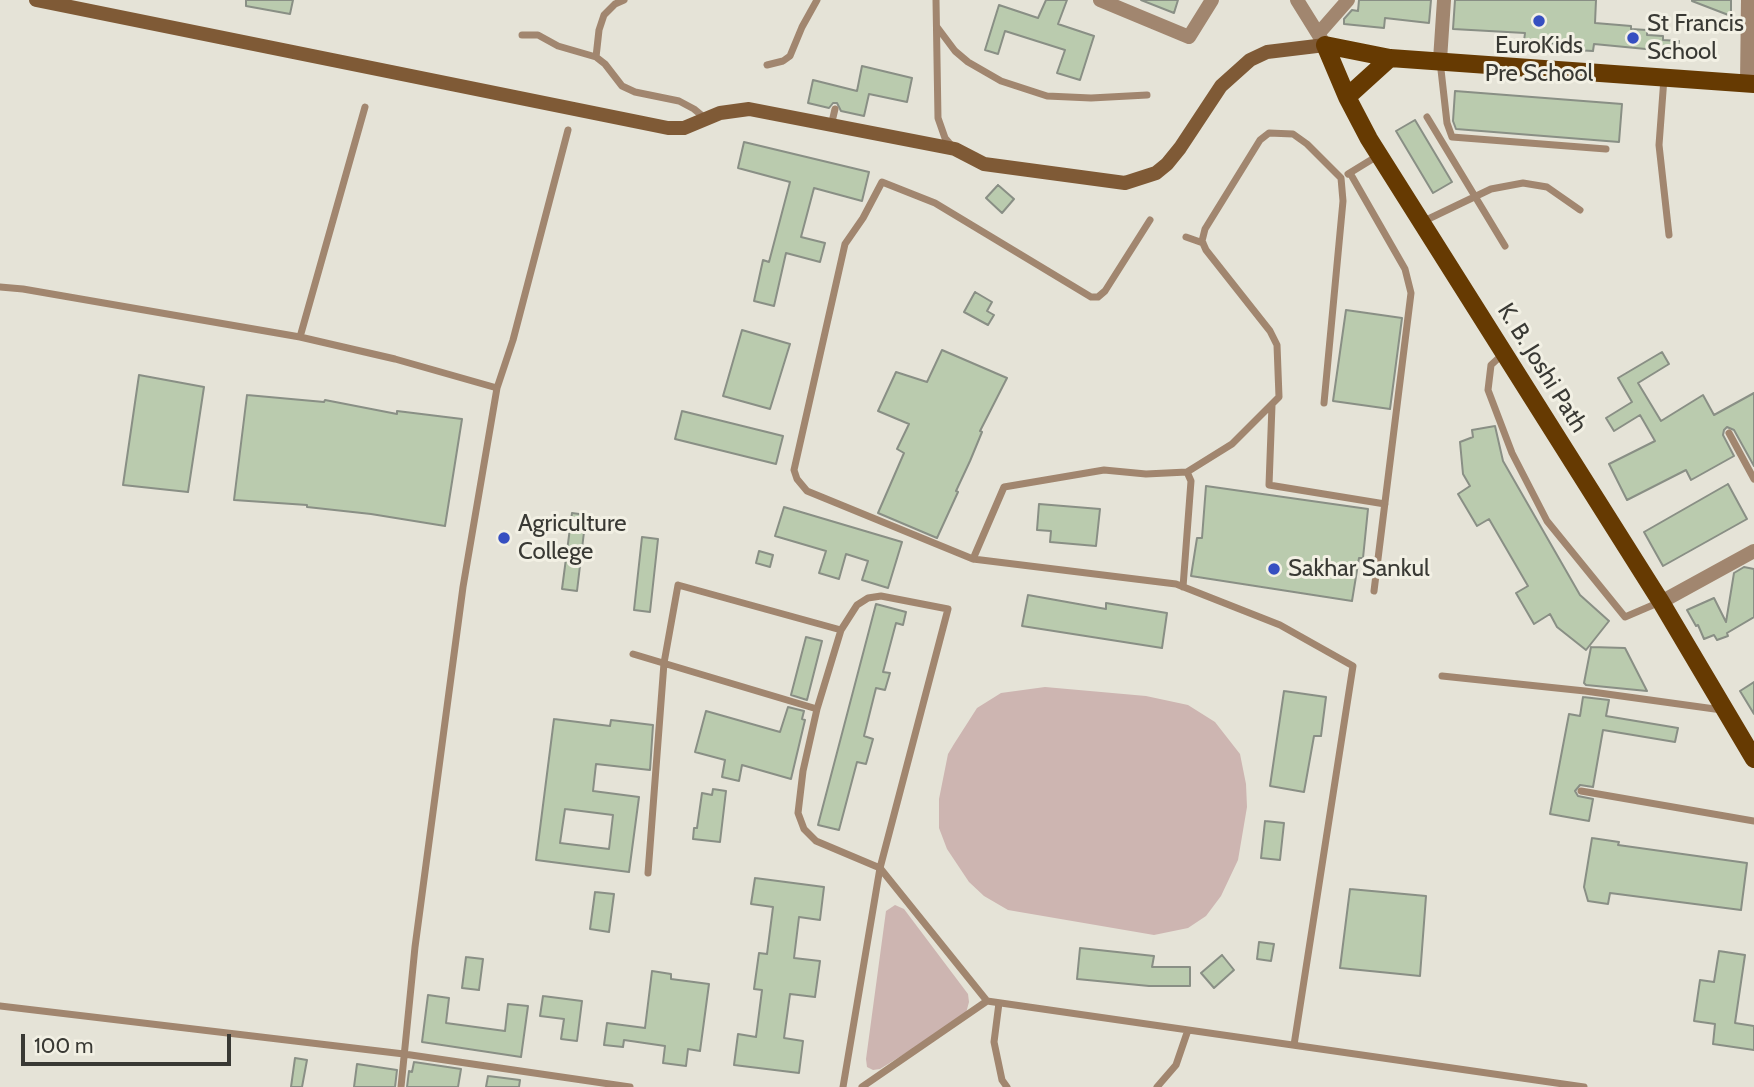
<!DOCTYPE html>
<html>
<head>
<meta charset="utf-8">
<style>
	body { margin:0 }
	#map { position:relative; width:1754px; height:1087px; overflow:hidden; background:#e5e3d7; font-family:Cabin,sans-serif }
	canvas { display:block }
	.scale { position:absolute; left:21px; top:1034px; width:210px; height:32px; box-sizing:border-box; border:4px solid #393934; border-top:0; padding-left:9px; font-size:21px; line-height:24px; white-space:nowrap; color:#393934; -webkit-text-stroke:5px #f2f0e4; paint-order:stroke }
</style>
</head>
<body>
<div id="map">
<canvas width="1754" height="1087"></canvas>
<div class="scale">100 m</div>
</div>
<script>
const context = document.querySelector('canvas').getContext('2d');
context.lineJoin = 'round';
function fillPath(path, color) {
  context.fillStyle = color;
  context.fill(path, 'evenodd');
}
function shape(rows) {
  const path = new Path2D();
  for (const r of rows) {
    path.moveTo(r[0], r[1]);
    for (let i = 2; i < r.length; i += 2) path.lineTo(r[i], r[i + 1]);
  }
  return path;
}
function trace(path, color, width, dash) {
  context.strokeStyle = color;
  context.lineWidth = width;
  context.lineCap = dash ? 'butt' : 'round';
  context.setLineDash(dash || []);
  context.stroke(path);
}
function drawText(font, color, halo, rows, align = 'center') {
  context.font = font + ' Cabin,sans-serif';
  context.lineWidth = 6;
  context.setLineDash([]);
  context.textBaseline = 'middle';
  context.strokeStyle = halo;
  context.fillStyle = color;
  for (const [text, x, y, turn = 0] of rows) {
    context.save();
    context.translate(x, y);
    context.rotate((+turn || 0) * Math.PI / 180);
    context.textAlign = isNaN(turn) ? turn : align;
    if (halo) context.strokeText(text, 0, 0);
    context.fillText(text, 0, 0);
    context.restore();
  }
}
const green = shape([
	[1045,687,1146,696,1188,705,1215,722,1240,754,1246,784,1247,807,1238,860,1221,896,1206,916,1188,928,1154,935,1008,910,984,896,969,882,947,849,939,828,939,799,948,754,954,744,977,708,1001,693],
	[895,905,904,909,968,994,969,1002,966,1013,956,1022,880,1069,873,1070,867,1067,866,1059,886,911]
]);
const building = shape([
	[246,0,293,0,290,14,246,6,246,0],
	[1046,0,1067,0,1058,24,1094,36,1080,80,1057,73,1065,50,1005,31,998,54,985,50,999,5,1038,18,1046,0],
	[1141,0,1178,0,1174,13,1141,0],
	[1359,0,1431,0,1429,23,1385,18,1384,28,1344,24,1344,19,1352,10,1358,11,1359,0],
	[1455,0,1596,0,1595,23,1631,26,1631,29,1647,30,1647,35,1663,36,1663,40,1679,41,1677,52,1594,44,1593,51,1557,49,1558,44,1524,41,1525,33,1453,29,1455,0],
	[1692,0,1731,0,1731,16,1692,1,1692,0],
	[862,66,912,78,907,102,869,94,864,116,841,111,837,103,833,103,829,108,808,103,813,80,857,91,862,66],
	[1455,91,1622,104,1619,142,1456,129,1453,121,1455,91],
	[1415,120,1452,182,1433,193,1396,131,1415,120],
	[744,142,869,172,862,201,814,188,801,237,825,243,820,262,786,253,774,306,754,301,763,260,769,262,790,182,738,168,744,142],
	[998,185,1014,199,1002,213,986,198,998,185],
	[975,292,992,302,987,311,994,315,988,325,964,312,975,292],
	[1346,310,1402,318,1390,409,1333,401,1346,310],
	[742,330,790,344,770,409,723,396,742,330],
	[942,350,1007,378,980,431,982,432,970,461,956,491,958,492,937,538,878,513,904,453,897,449,909,424,878,411,896,372,927,382,942,350],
	[1662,352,1669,364,1638,383,1661,421,1703,395,1714,415,1754,393,1754,466,1734,430,1727,427,1724,430,1723,435,1734,456,1691,480,1686,470,1627,500,1609,464,1655,441,1640,415,1614,431,1606,418,1632,402,1618,378,1662,352],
	[139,375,204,387,188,492,123,485,139,375],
	[247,395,324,402,325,400,397,414,397,411,462,419,445,526,371,514,307,507,307,505,234,500,247,395],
	[682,411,783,436,776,464,675,439,682,411],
	[1495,426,1503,461,1580,595,1609,621,1586,650,1557,627,1550,614,1534,624,1516,593,1528,586,1489,519,1477,526,1458,494,1470,486,1463,474,1460,442,1473,437,1472,430,1495,426],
	[1728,484,1747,519,1663,566,1644,532,1728,484],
	[1206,486,1368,509,1363,558,1359,558,1352,601,1191,576,1197,538,1202,538,1206,486],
	[1039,504,1100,509,1096,546,1050,542,1051,531,1037,530,1039,504],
	[784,507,902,542,888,588,862,580,868,561,846,554,839,579,819,573,826,551,775,536,784,507],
	[572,513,586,515,577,591,562,589,572,513],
	[642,537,658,539,650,612,634,610,642,537],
	[759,551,773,555,770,567,756,563,759,551],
	[1744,567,1754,569,1754,617,1727,633,1728,636,1717,640,1714,635,1704,639,1698,625,1696,626,1687,610,1714,598,1726,622,1734,573,1744,567],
	[1028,595,1106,609,1106,603,1167,613,1162,648,1022,626,1028,595],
	[876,604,906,612,903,625,896,623,883,672,890,673,885,690,876,688,864,736,873,739,866,764,857,762,839,830,818,825,876,604],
	[806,637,822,641,807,700,791,695,806,637],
	[1591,647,1625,648,1647,691,1586,685,1584,683,1591,647],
	[1754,682,1754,714,1740,691,1754,682],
	[1284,691,1326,697,1321,736,1314,736,1304,792,1270,786,1284,691],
	[1583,697,1609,700,1606,716,1678,728,1675,742,1603,730,1593,787,1580,785,1575,791,1578,796,1593,799,1589,821,1550,814,1569,714,1580,716,1583,697],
	[788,707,804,711,802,719,805,720,791,779,742,765,739,781,722,777,725,760,695,752,706,711,780,732,788,707],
	[554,719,610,726,611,720,653,725,650,770,596,764,593,791,639,797,629,872,536,860,554,719],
	[565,809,613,815,609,849,560,843,565,809],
	[713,789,726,791,720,842,693,839,694,828,697,828,702,793,712,795,713,789],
	[1265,821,1284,823,1280,860,1261,858,1265,821],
	[1592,838,1619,842,1618,845,1747,863,1741,910,1610,893,1608,904,1588,901,1584,887,1592,838],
	[755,878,824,887,820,920,799,917,794,958,820,961,815,997,790,994,784,1038,803,1041,799,1073,734,1065,738,1034,756,1037,762,990,754,989,759,953,767,954,773,907,751,904,755,878],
	[1350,889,1426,896,1420,976,1340,968,1350,889],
	[595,892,614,894,609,932,590,929,595,892],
	[1259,942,1274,944,1271,961,1257,959,1259,942],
	[1080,948,1154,956,1152,967,1190,967,1190,986,1149,986,1077,979,1080,948],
	[1719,951,1745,955,1735,1023,1754,1026,1754,1050,1713,1044,1715,1024,1694,1021,1700,980,1714,982,1719,951],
	[1222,955,1234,970,1214,988,1201,973,1222,955],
	[466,957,483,959,479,990,462,988,466,957],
	[652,971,671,974,671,979,709,984,700,1051,688,1049,686,1066,663,1063,665,1046,624,1040,623,1047,604,1045,607,1023,645,1028,652,971],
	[428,995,449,998,446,1023,505,1031,508,1004,528,1006,521,1057,422,1042,428,995],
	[543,996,582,1001,577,1041,561,1039,564,1019,540,1016,543,996],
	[295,1058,307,1060,302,1087,291,1087,295,1058],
	[414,1062,461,1069,458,1087,407,1087,409,1071,412,1072,414,1062],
	[357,1064,397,1070,395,1087,354,1087,357,1064],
	[488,1076,520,1080,519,1087,486,1087,488,1076]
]);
const service = shape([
	[936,0,938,118,945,138,952,146],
	[937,27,955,51,968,62,1001,81,1047,96,1091,98,1147,95],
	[522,35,538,35,558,46,596,57,605,64,622,86,635,92,679,101,694,109,706,119],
	[596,57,599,30,604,15,615,4,624,0],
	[1440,61,1447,123,1452,137,1606,149],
	[767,65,783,61,790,56,802,27,817,0],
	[1664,78,1659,145,1669,235],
	[1427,117,1505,246],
	[831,126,835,109],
	[1350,173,1405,269,1411,293,1374,591],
	[1348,174,1379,155],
	[1150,220,1105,291,1098,297,1091,297,935,203,882,182,863,218,845,244,794,470,797,479,807,491,973,559,1176,584,1280,625,1353,666,1294,1045],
	[1422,222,1491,189,1523,183,1547,187,1580,210],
	[1186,237,1203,243],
	[0,287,23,289,300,337,395,359,497,388],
	[300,337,365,107],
	[1503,354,1491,365,1488,390,1512,453,1547,521,1625,617,1660,602],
	[1272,405,1269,485,1385,504],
	[1729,433,1754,479],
	[973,559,1004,487,1104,470,1146,474,1187,472,1232,444,1279,397,1277,345,1270,331,1206,250,1202,241,1205,229,1260,140,1269,133,1293,134,1307,144,1341,178,1343,201,1324,403],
	[1183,587,1191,481,1187,472],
	[633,654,817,709],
	[1442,676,1585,691,1722,710],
	[1581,791,1754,821],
	[648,873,664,663,678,585,841,630],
	[999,1003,994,1042,1002,1080,1007,1087],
	[0,1006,404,1054,630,1087],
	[401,1087,415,947,463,587,497,388,513,340,568,130],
	[843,1087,880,868,948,609,881,596,868,598,857,605,841,630,817,709,803,771,798,813,804,829,816,841,880,868,987,1001],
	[862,1087,987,1001,1584,1087],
	[1157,1087,1176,1065,1188,1030]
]);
const minor = shape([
	[1100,0,1189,37,1212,0],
	[1319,33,1348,0],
	[1440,60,1444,0],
	[1747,83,1748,0],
	[1661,602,1754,551]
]);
const tertiary = shape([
	[1297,0,1325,45]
]);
const secondary = shape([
	[36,0,668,128,684,128,720,113,749,109,955,149,984,164,1125,183,1156,173,1167,164,1180,148,1221,86,1250,60,1267,52,1325,45]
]);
const primary = shape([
	[1325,45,1347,97,1369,139,1661,602,1754,759],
	[1325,45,1390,58,1754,84],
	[1347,97,1390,58]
]);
const markers = [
	[1539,21,7,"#364fc1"],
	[1633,38,7,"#364fc1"],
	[504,538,7,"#364fc1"],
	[1274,569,7,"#364fc1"]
];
const poiNames = [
	["St Francis",1647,24],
	["School",1647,52],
	["EuroKids",1539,46,"center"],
	["Pre School",1539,74,"center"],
	["Agriculture",518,524],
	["College",518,552],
	["Sakhar Sankul",1288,569]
];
const streetNames = [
	["K. B. Joshi Path",1542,368,58]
];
fillPath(green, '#cdb5b1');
fillPath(building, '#bacbae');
trace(building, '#898f85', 2);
trace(service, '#a1866f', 7);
trace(minor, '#a1866f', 14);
trace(tertiary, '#a1866f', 14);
trace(secondary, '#7f5a36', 14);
trace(primary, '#663a02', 18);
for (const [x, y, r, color] of markers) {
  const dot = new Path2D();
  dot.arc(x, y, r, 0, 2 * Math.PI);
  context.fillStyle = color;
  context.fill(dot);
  trace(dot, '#f2f0e4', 2.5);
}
drawText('24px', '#393934', '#f2f0e4', poiNames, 'left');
drawText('24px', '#393934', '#f2f0e4', streetNames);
</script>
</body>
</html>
